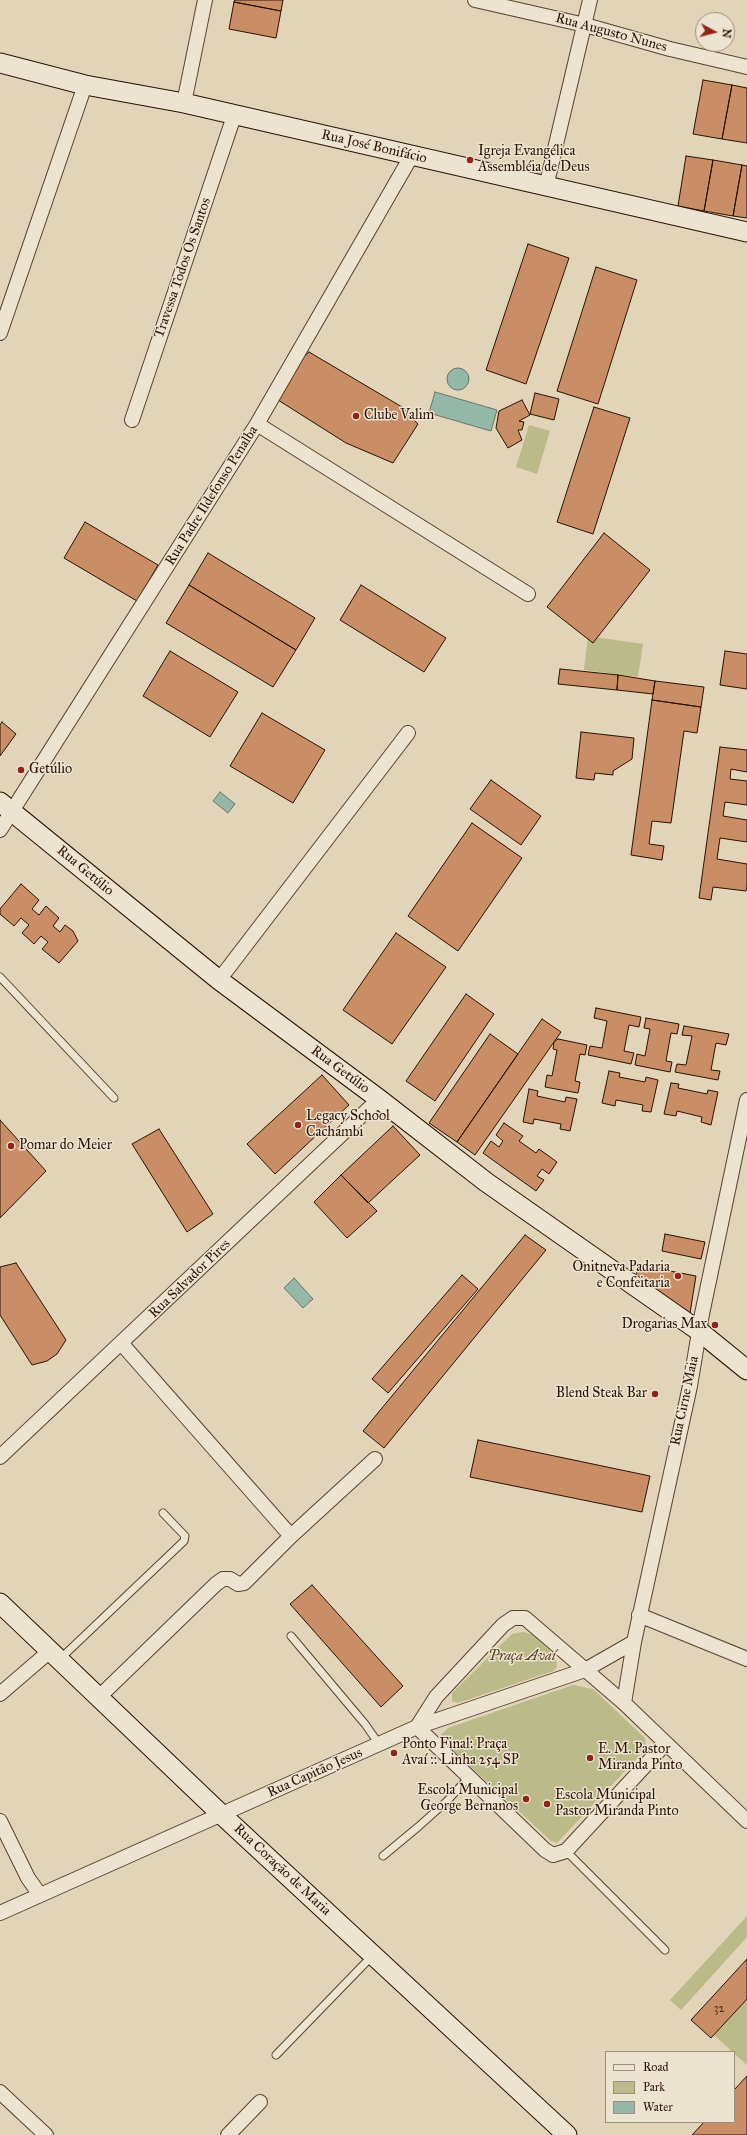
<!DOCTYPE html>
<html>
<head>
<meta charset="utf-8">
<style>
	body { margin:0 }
	#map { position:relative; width:747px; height:2135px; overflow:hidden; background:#e1d4b8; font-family:"IM FELL Great Primer",serif }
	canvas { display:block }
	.legend { position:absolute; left:605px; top:2051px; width:130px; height:72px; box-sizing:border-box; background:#ece3d1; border:1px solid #9f8f7e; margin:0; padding:5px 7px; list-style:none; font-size:12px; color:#2b1202 }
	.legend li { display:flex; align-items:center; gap:8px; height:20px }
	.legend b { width:20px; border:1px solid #9f8f7e }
	.north { position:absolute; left:695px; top:12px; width:40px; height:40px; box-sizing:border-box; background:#ece3d1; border:1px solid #9f8f7e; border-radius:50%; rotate:97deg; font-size:11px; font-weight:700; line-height:16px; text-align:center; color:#2b1202 }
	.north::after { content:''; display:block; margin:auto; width:14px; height:18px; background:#8f2418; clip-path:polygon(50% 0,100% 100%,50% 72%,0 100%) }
</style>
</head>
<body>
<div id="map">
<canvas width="747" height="2135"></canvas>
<ul class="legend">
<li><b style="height:5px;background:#ece3d1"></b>Road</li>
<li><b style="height:11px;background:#bbba89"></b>Park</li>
<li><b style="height:11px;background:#95b9a9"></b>Water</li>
</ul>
<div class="north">N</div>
</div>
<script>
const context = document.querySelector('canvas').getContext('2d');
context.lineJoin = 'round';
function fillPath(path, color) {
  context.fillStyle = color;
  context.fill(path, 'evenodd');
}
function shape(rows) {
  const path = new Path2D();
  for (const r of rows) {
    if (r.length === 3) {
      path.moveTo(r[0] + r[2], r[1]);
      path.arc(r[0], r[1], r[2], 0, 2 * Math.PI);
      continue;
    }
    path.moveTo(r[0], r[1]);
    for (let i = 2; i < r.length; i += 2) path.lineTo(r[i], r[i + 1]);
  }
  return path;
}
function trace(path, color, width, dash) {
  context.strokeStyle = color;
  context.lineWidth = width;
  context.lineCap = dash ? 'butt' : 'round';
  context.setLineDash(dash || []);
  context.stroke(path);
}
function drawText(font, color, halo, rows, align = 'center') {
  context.font = font + ' "IM FELL Great Primer",serif';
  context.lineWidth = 3;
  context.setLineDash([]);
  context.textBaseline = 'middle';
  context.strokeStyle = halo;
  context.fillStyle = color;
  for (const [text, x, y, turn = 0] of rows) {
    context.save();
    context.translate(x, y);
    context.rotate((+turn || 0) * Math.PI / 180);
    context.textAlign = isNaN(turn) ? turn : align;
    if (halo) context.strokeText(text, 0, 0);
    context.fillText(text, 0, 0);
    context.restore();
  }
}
const green = shape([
	[529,425,550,431,537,474,516,467],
	[588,636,643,644,638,677,584,670],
	[523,1632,532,1634,549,1650,556,1658,557,1667,553,1671,458,1703,452,1701,452,1693,512,1634],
	[573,1685,593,1689,645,1738,646,1746,643,1752,557,1843,551,1841,458,1755,443,1741,441,1735,448,1728],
	[747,1916,747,1937,681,2010,670,2000],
	[747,1999,747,2065,714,2035]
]);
const water = shape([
	[458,379,11],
	[435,392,497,410,491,431,429,413,435,392],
	[220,792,235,804,228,813,213,801,220,792],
	[294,1278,313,1299,303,1308,284,1288,294,1278]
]);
const building = shape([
	[235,0,283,0,281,11,234,2,235,0],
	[234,2,281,11,276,38,229,29,234,2],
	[703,80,732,85,722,139,693,134,703,80],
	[732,85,747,88,747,143,722,139,732,85],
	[686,156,713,160,704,211,678,206,686,156],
	[713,160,742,165,733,216,704,211,713,160],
	[742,165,747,166,747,218,733,216,742,165],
	[528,244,569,258,526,384,486,370,528,244],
	[596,267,637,280,598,404,557,391,596,267],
	[309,352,402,407,418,424,393,463,346,443,278,400,297,363,309,352],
	[535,393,559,399,554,420,530,414,535,393],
	[522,400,530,415,519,421,524,422,522,430,518,430,522,440,508,448,496,428,499,411,522,400],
	[594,407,630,418,593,534,557,522,594,407],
	[85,522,158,565,137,601,64,558,85,522],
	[604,533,650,570,593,643,547,607,604,533],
	[208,553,315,618,296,650,189,585,208,553],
	[189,585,296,650,273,687,166,623,189,585],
	[361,585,446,638,424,672,340,620,361,585],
	[170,651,238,692,210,737,143,696,170,651],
	[725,651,747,654,747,689,720,685,725,651],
	[560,669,618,675,617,690,558,684,560,669],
	[618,675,655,681,653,694,617,690,618,675],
	[655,681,704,687,701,707,652,700,655,681],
	[652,700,701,707,697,733,684,731,671,823,652,821,649,844,664,846,662,860,631,855,652,700],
	[262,713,325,750,293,803,230,766,262,713],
	[2,722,16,734,0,756,0,725,2,722],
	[581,732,634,738,632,759,613,771,613,775,595,773,594,780,576,778,581,732],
	[720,747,747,750,747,772,731,769,730,779,747,781,747,805,725,802,723,816,747,820,747,842,720,838,717,859,747,864,747,886,746,891,713,887,711,900,699,898,720,747],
	[491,780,541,816,521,845,470,809,491,780],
	[472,823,522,858,458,951,408,916,472,823],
	[21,884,39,900,32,909,39,915,46,906,59,918,53,926,60,932,65,925,73,931,78,941,59,963,42,949,48,942,41,936,34,944,22,933,29,925,21,918,14,926,0,914,0,909,21,884],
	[396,933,446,967,392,1044,343,1010,396,933],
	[466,994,494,1014,435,1101,406,1081,466,994],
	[596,1008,641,1017,639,1027,629,1025,624,1051,634,1053,631,1064,588,1055,590,1046,602,1048,607,1021,594,1018,596,1008],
	[646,1018,679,1024,677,1034,671,1033,666,1061,672,1062,670,1072,635,1065,637,1054,645,1056,650,1029,644,1028,646,1018],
	[542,1019,561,1032,475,1155,457,1142,542,1019],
	[684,1026,729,1034,726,1045,716,1043,711,1070,720,1071,718,1080,675,1072,677,1064,686,1065,692,1036,682,1035,684,1026],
	[490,1034,518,1054,457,1142,429,1123,490,1034],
	[558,1039,587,1045,585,1055,580,1054,575,1081,580,1082,578,1093,545,1087,547,1075,552,1076,557,1050,553,1049,554,1042,558,1039],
	[609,1071,620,1073,619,1077,645,1082,646,1077,658,1080,651,1112,642,1111,643,1105,616,1100,615,1106,602,1103,609,1071],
	[322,1075,349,1105,275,1174,247,1144,322,1075],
	[671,1083,679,1084,678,1088,707,1094,708,1090,718,1092,711,1125,701,1122,702,1117,677,1111,676,1116,664,1114,671,1083],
	[529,1089,538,1091,537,1096,565,1102,566,1097,577,1099,570,1131,560,1129,561,1124,534,1119,533,1124,523,1122,529,1089],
	[0,1120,46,1171,0,1218,0,1120],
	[504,1123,523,1136,519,1141,536,1153,539,1149,557,1162,549,1174,542,1169,537,1176,544,1180,536,1191,483,1153,491,1141,499,1147,503,1141,496,1135,504,1123],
	[393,1126,420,1155,368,1203,341,1175,393,1126],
	[159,1129,213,1214,187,1232,132,1144,159,1129],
	[341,1175,377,1211,347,1238,314,1202,341,1175],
	[665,1234,705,1242,701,1259,662,1251,665,1234],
	[525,1235,546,1250,384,1448,363,1431,525,1235],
	[16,1263,66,1340,57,1354,47,1361,32,1365,0,1315,0,1267,16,1263],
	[639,1265,696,1276,690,1313,685,1315,635,1279,639,1265],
	[462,1275,478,1289,388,1393,372,1379,462,1275],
	[478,1440,650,1476,642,1512,470,1477,478,1440],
	[312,1585,403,1686,381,1707,290,1604,312,1585],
	[747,1959,747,1999,711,2038,691,2020,747,1959],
	[747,2076,747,2135,692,2135,704,2122,734,2122,734,2090,747,2076]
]);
const lane = shape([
	[0,977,114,1098],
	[291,1636,365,1724,379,1744],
	[60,1659,184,1541,185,1536,163,1513],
	[566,1851,665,1950],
	[383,1856,418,1827,447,1801,469,1777],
	[276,2055,372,1956]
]);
const street = shape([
	[475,0,585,25,670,49,747,67],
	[184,103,205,0],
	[546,187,590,0],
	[0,333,85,85],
	[132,420,234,116],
	[257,424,528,594],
	[0,830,257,424,412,155],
	[219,980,408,733],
	[122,1344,291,1536],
	[0,1457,379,1099],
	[639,1615,747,1659],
	[0,1694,50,1651],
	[99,1697,216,1584,223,1579,230,1579,238,1584,244,1583,291,1536,375,1459],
	[624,1703,634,1642,690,1386,702,1314,747,1100],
	[417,1727,436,1697,503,1625,513,1618,525,1618,624,1703,747,1821],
	[417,1727,545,1850,553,1855,566,1851,665,1744],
	[0,1821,28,1878,40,1895],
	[0,1913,417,1727,585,1670,634,1642],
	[0,2092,46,2135],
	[228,2135,260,2102]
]);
const secondary = shape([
	[0,63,85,85,184,103,747,232],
	[0,802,219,980,379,1099,486,1182,699,1331,747,1370],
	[0,1603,222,1815,567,2135]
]);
const markers = [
	[470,160,4,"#8f2418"],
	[356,416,4,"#8f2418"],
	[21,770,4,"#8f2418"],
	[298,1125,4,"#8f2418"],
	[11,1146,4,"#8f2418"],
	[678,1276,4,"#8f2418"],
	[715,1325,4,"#8f2418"],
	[655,1394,4,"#8f2418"],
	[394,1753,4,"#8f2418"],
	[590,1758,4,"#8f2418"],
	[526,1799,4,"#8f2418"],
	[547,1804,4,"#8f2418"]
];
const numberNames = [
	["32",719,2009]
];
const streetNames = [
	["Rua Augusto Nunes",611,33,15],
	["Rua José Bonifácio",374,147,13],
	["Travessa Todos Os Santos",183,268,-71],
	["Rua Padre Ildefonso Penalba",212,496,-58],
	["Rua Getúlio",85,871,40],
	["Rua Getúlio",340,1070,37],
	["Rua Salvador Pires",190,1279,-44],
	["Rua Cirne Maia",685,1401,-78],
	["Rua Capitão Jesus",315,1773,-24],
	["Rua Coração de Maria",282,1870,43]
];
const poiNames = [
	["Igreja Evangélica",478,152],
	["Assembléia de Deus",478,168],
	["Clube Valim",364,416],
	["Getúlio",29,770],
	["Legacy School",306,1117],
	["Cachambi",306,1133],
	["Pomar do Meier",19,1146],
	["Onitneva Padaria",670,1268,"right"],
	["e Confeitaria",670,1284,"right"],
	["Drogarias Max",707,1325,"right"],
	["Blend Steak Bar",647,1394,"right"],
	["Ponto Final: Praça",402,1745],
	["Avaí :: Linha 254 SP",402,1761],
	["E. M. Pastor",598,1750],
	["Miranda Pinto",598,1766],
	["Escola Municipal",518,1791,"right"],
	["George Bernanos",518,1807,"right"],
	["Escola Municipal",555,1796],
	["Pastor Miranda Pinto",555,1812]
];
const parkNames = [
	["Praça Avaí",522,1657]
];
fillPath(green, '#bbba89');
fillPath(water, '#95b9a9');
trace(water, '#6b7666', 1);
fillPath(building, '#c98e65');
trace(building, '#2b1202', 1);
trace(lane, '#584230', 9);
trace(street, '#584230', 16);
trace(secondary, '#2b1202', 21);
trace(lane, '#ece3d1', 7);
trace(street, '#ece3d1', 14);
trace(secondary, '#ece3d1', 19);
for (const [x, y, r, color] of markers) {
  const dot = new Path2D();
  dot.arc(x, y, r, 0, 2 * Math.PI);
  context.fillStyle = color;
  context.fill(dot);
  trace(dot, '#ece3d1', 1.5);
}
drawText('12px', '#52311b', null, numberNames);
drawText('14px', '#2b1202', '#ece3d1', streetNames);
drawText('14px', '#2b1202', '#ece3d1', poiNames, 'left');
drawText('italic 14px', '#56442a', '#ece3d1', parkNames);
</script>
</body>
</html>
